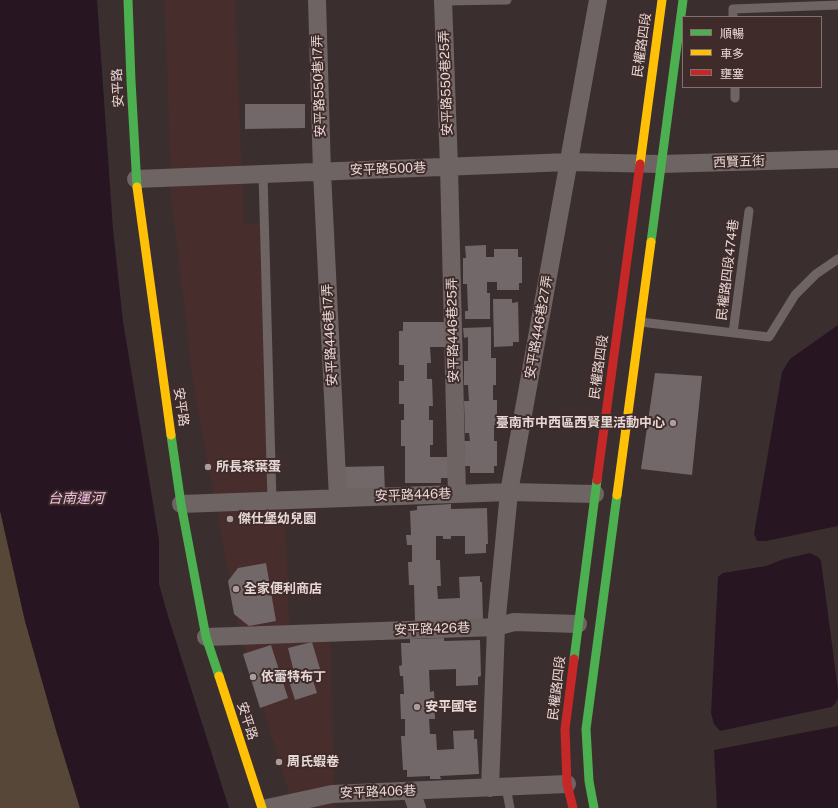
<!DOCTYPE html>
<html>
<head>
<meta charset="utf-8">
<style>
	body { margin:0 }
	#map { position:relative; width:838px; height:808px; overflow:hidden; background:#3a2f2e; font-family:"Public Sans","Noto Sans TC",sans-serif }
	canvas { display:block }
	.legend { position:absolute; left:682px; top:16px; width:140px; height:72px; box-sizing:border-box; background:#3f2b29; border:1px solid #82706f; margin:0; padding:5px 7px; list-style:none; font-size:12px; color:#e6d8d7 }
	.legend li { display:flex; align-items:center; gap:8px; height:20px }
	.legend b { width:20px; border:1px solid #82706f }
</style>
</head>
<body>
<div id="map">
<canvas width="838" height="808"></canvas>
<ul class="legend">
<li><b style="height:5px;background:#4caf50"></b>順暢</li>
<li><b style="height:5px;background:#ffc107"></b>車多</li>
<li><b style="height:5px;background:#c62828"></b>壅塞</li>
</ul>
</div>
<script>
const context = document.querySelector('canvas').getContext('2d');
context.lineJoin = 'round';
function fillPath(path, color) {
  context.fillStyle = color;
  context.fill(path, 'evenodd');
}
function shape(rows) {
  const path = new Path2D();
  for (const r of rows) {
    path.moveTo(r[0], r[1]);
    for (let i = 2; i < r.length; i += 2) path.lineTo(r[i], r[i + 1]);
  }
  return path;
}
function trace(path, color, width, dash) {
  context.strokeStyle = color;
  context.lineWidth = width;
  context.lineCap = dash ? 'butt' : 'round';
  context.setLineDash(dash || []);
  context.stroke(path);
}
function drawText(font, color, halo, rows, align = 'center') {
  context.font = font + ' "Public Sans","Noto Sans TC",sans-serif';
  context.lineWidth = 4;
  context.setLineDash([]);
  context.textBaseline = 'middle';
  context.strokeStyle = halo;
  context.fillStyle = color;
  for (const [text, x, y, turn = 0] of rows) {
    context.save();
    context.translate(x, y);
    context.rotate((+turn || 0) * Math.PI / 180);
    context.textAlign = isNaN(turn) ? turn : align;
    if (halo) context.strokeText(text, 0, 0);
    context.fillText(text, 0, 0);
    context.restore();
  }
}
const built = shape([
	[165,0,235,0,244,225,260,223,275,509,285,509,290,642,330,641,335,808,289,808,287,785,241,639,194,389,171,196]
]);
const green = shape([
	[0,511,25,621,56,730,80,808,0,808]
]);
const water = shape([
	[0,0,97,0,113,229,123,321,159,540,159,584,168,616,229,808,80,808,56,730,25,621,0,510],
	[838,325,838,526,766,541,757,541,754,534,782,372,790,359],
	[810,553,818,557,821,561,838,690,838,698,835,704,831,707,720,731,714,724,711,713,718,577,723,573,766,566,784,559],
	[838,726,838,808,717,808,714,750]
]);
const building = shape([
	[245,104,305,104,305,128,245,129],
	[486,245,486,257,494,257,494,249,518,249,518,257,522,257,522,283,519,283,519,290,497,290,497,282,487,282,487,293,490,293,490,319,465,319,465,311,468,311,467,284,463,284,463,258,466,258,465,246],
	[493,299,512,299,512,303,518,302,519,342,513,342,513,346,494,347],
	[403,322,446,322,447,347,430,347,431,363,427,363,427,379,432,379,433,406,429,406,429,420,433,420,433,445,430,445,430,457,449,457,449,478,441,478,441,483,405,483,405,446,401,446,401,420,404,420,404,404,399,404,399,381,404,381,404,365,399,365,399,331,403,331],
	[491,327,491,358,496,358,496,385,493,385,493,400,497,400,497,425,494,425,494,441,497,441,497,466,494,466,494,473,470,473,470,466,465,466,464,441,470,441,469,433,465,433,464,401,469,401,468,385,464,385,464,361,468,361,468,337,464,338,463,328],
	[655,373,702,376,692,475,641,469],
	[384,466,385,494,341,495,340,467],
	[451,504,451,509,487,508,488,544,486,544,486,553,465,554,465,536,451,536,451,539,443,539,443,536,436,536,436,560,440,560,441,586,437,586,438,599,460,598,459,577,480,576,480,582,482,582,483,620,415,622,414,585,409,585,408,562,412,562,412,545,407,545,406,535,411,535,410,511,417,510,417,506],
	[266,563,276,621,249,626,234,614,228,581,238,568],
	[444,638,444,641,480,640,481,676,478,677,478,685,456,686,456,669,429,670,430,692,434,691,435,719,429,719,430,734,436,734,437,750,454,749,453,731,474,730,474,739,477,739,479,774,440,776,441,779,430,779,430,776,407,777,407,770,403,770,401,736,405,736,405,719,401,719,400,694,404,694,403,676,400,676,399,666,402,665,401,643,410,643,410,639],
	[312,642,321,672,311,674,317,693,295,700,287,675,294,672,288,648],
	[271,645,288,698,260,708,243,654]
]);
const lane = shape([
	[443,1,507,0],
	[733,17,733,9,838,5],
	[735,87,735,98],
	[263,174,272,501],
	[640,322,769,337,795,295,816,274,838,259],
	[733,333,749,211],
	[506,787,510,808]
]);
const street = shape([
	[317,0,322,172,338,498],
	[443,0,449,167,457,494],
	[136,179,569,162,661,164,838,159],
	[181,504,509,492,595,494],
	[206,637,496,627,514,622,578,624],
	[490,788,496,627,509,492,598,0],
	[411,791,417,808],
	[267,808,332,794,567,784]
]);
const fast = shape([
	[128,0,131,81,137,187],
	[651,242,683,0],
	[171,435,181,504,206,637,219,676],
	[574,659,597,480],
	[594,808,589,781,586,729,617,495]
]);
const slow = shape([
	[640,164,662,0],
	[137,187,171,435],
	[617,495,651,242],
	[219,676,262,808]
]);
const jam = shape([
	[597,480,640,164],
	[573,808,567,784,565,729,574,659]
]);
const markers = [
	[673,423,4,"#aa9d9c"],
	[208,467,4,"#aa9d9c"],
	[230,519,4,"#aa9d9c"],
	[236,589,4,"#aa9d9c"],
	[253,677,4,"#aa9d9c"],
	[417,707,4,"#aa9d9c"],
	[279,762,4,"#aa9d9c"]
];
const streetNames = [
	["民權路四段",642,45,-82],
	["安平路550巷25弄",446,83,-92],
	["安平路550巷17弄",319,86,-92],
	["安平路",118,88,-93],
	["西賢五街",739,162,-2],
	["安平路500巷",388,169,-2],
	["民權路四段474巷",728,270,-83],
	["安平路446巷27弄",539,327,-80],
	["安平路446巷25弄",453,330,-91],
	["安平路446巷17弄",330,335,-93],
	["民權路四段",599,367,-82],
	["安平路",181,407,82],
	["安平路446巷",413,495,-2],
	["安平路426巷",432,629,-2],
	["民權路四段",557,688,-83],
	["安平路",247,721,72],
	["安平路406巷",378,792,-2]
];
const poiNames = [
	["臺南市中西區西賢里活動中心",665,423,"right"],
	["所長茶葉蛋",216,467],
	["傑仕堡幼兒園",238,519],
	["全家便利商店",244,589],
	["依蕾特布丁",261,677],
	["安平國宅",425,707],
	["周氏蝦卷",287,762]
];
const waterNames = [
	["台南運河",76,499]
];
fillPath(built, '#472d2c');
fillPath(green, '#574738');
fillPath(water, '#281522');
fillPath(building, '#726869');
trace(lane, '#6d6463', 9);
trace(street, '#6d6463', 18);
trace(fast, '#4caf50', 9);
trace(slow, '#ffc107', 9);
trace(jam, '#c62828', 9);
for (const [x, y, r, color] of markers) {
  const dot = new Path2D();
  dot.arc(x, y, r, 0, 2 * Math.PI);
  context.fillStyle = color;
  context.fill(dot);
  trace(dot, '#3f2b29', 1.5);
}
drawText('13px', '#e6d8d7', '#3f2b29', streetNames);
drawText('bold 13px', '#e6d8d7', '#3f2b29', poiNames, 'left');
drawText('italic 14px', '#f1c1e4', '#3f2b29', waterNames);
</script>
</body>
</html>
